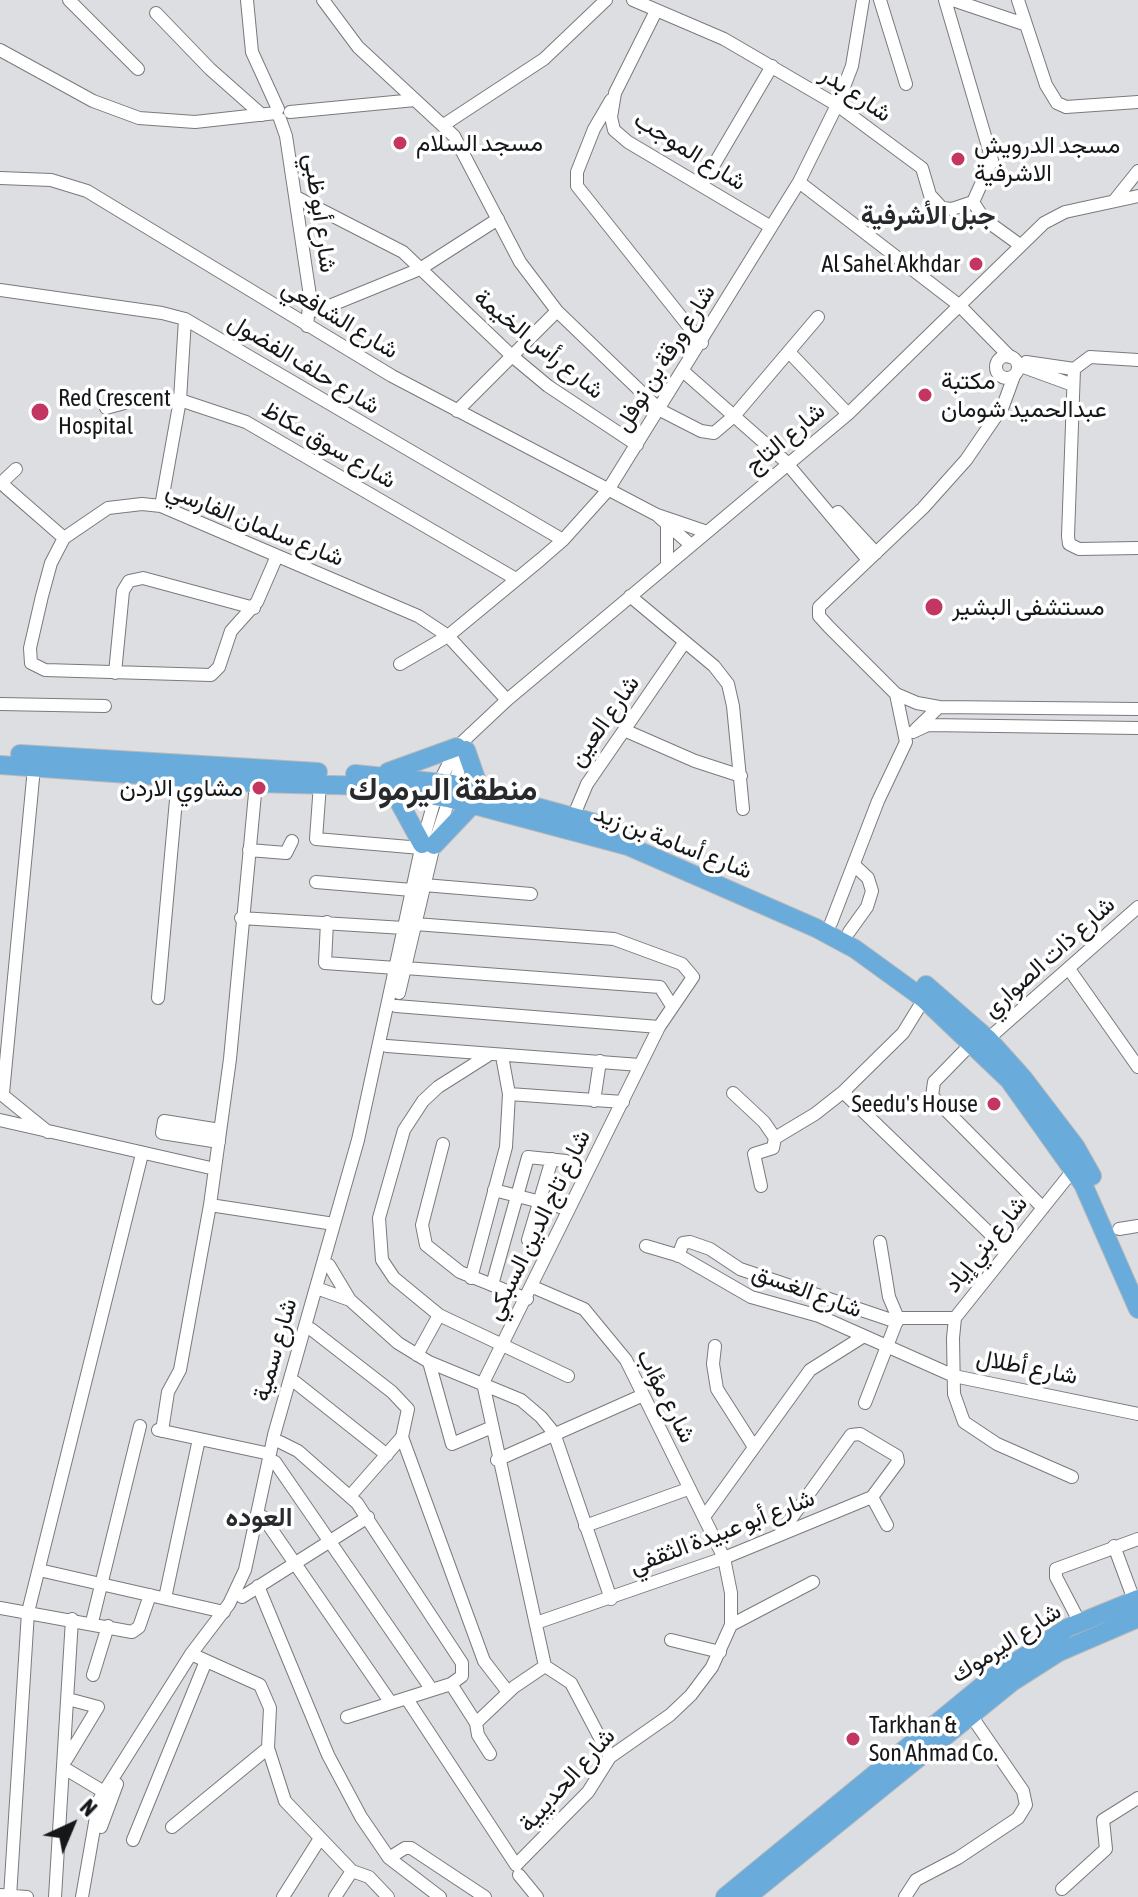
<!DOCTYPE html>
<html>
<head>
<meta charset="utf-8">
<style>
	body { margin:0 }
	#map { position:relative; width:1138px; height:1897px; overflow:hidden; background:#dcdee2; font-family:"Asap Condensed",sans-serif }
	canvas { display:block }
	.north { position:absolute; left:32px; top:1785px; width:80px; height:80px; -webkit-text-stroke:6px #fff; paint-order:stroke; rotate:44deg; font-size:22px; font-weight:700; line-height:32px; text-align:center; color:#161718 }
	.north::after { content:''; display:block; margin:auto; width:28px; height:36px; background:#161718; clip-path:polygon(50% 0,100% 100%,50% 72%,0 100%) }
</style>
</head>
<body>
<div id="map">
<canvas width="1138" height="1897"></canvas>
<div class="north">N</div>
</div>
<script>
const context = document.querySelector('canvas').getContext('2d');
context.lineJoin = 'round';
function shape(rows) {
  const path = new Path2D();
  for (const r of rows) {
    if (r.length === 3) {
      path.moveTo(r[0] + r[2], r[1]);
      path.arc(r[0], r[1], r[2], 0, 2 * Math.PI);
      continue;
    }
    path.moveTo(r[0], r[1]);
    for (let i = 2; i < r.length; i += 2) path.lineTo(r[i], r[i + 1]);
  }
  return path;
}
function trace(path, color, width, dash) {
  context.strokeStyle = color;
  context.lineWidth = width;
  context.lineCap = dash ? 'butt' : 'round';
  context.setLineDash(dash || []);
  context.stroke(path);
}
function drawText(font, color, halo, rows, align = 'center') {
  context.font = font + ' "Asap Condensed",Vazirmatn,sans-serif';
  context.lineWidth = 7;
  context.setLineDash([]);
  context.textBaseline = 'middle';
  context.strokeStyle = halo;
  context.fillStyle = color;
  for (const [text, x, y, turn = 0] of rows) {
    context.save();
    context.translate(x, y);
    context.rotate((+turn || 0) * Math.PI / 180);
    context.textAlign = isNaN(turn) ? turn : align;
    if (halo) context.strokeText(text, 0, 0);
    context.fillText(text, 0, 0);
    context.restore();
  }
}
const minor = shape([
	[69,0,138,69],
	[247,0,252,52,278,109],
	[323,0,358,47,454,136,520,262,557,311,660,410,701,431,714,433,734,416,818,317],
	[633,0,724,39,837,105,922,168,930,195,942,208,952,209,973,202],
	[880,0,906,84],
	[945,0,992,160,973,202],
	[953,0,1024,24],
	[1018,0,1046,85,1057,103,1066,107,1138,102],
	[656,11,615,93,611,117,614,130,628,142,771,227],
	[156,13,210,69,262,115],
	[0,50,93,101,139,118,195,122,276,113],
	[611,100,594,129,577,172,577,186,702,343],
	[290,112,415,100],
	[280,119,286,136,310,296,307,326],
	[445,124,544,59,606,0],
	[0,178,51,180,87,191,392,376,657,515,707,532],
	[799,182,960,306,1010,357],
	[702,185,772,66],
	[296,197,403,252,512,356,548,386,637,445],
	[1114,201,1138,171],
	[973,202,984,219,1020,245],
	[0,290,162,313,185,319,563,540],
	[317,311,420,269,498,219],
	[789,352,848,414],
	[1007,367,11],
	[1138,360,1090,357,1074,369,1068,536,1069,544,1079,549,1138,548],
	[1026,362,1074,369],
	[1018,365,1073,385],
	[684,372,785,461,868,560],
	[106,408,136,400,180,400,246,422,516,579],
	[457,411,557,311],
	[1,483,64,538],
	[0,484,16,469],
	[161,506,180,400,185,319],
	[838,512,876,553],
	[659,517,691,545],
	[667,525,667,564],
	[277,556,257,602,231,631,219,667,211,675,45,670,31,663,30,648,42,596,51,563,64,538,108,508,142,504,161,506,418,616,448,636,507,700],
	[630,596,714,666,728,684,733,706,743,809],
	[400,664,448,636,540,560,563,540,608,490,799,182,837,105,852,66,863,0],
	[115,673,123,591,129,581,143,578,254,608],
	[896,694,917,703,939,707,916,729],
	[0,704,105,706],
	[939,707,1138,709],
	[624,730,695,761,741,776],
	[913,732,928,725,1138,728],
	[256,783,230,1059,210,1205,334,1224],
	[320,784,316,839,421,848],
	[571,822,587,784,684,643],
	[249,850,286,853,292,841],
	[316,882,412,890],
	[424,885,531,894],
	[241,918,404,928],
	[327,922,325,963,396,968],
	[831,923,878,801,906,742,896,694,829,627,819,616,819,607,923,508,966,460,1003,406,1014,376],
	[415,924,614,939,682,964,693,977,659,1027,483,1383,545,1666],
	[849,932,867,907,872,891,868,878,854,865],
	[405,968,660,987,672,1006],
	[1069,969,1138,1067],
	[399,993,434,845,466,748],
	[158,998,178,778],
	[396,1006,659,1027],
	[988,1039,1138,907],
	[973,1042,934,1082,932,1096,1043,1208],
	[387,1046,640,1065],
	[487,1056,438,1087,423,1101,404,1130,379,1218,382,1260,394,1278,439,1315,568,1376],
	[843,1092,1008,1251],
	[0,1093,48,1132],
	[3,1093,34,768],
	[733,1093,764,1122,775,1138,773,1148,754,1154,761,1186],
	[509,1094,623,1102],
	[594,1101,600,1061],
	[0,1120,215,1169],
	[775,1138,815,1114,843,1092,903,1033,924,999],
	[219,1142,162,1133,164,1121,220,1130],
	[443,1144,422,1225,426,1245,460,1272,527,1299],
	[494,1190,568,1209],
	[1119,1229,1138,1226],
	[528,1240,552,1159],
	[880,1242,889,1297,898,1318,955,1318],
	[646,1246,680,1256,751,1297,819,1316,954,1376,1138,1414],
	[678,1256,683,1243,690,1242,710,1249,740,1269,897,1322],
	[329,1265,350,1300,398,1343,429,1362,521,1400,541,1417,554,1433,611,1599],
	[471,1278,506,1147,509,1094,502,1056],
	[492,1285,528,1157,566,1161,585,1177],
	[322,1290,350,1300],
	[311,1329,392,1392,408,1409,402,1437,484,1661,508,1692],
	[715,1346,713,1364,717,1389,754,1447],
	[417,1355,439,1315],
	[429,1362,452,1444,490,1428],
	[295,1382,387,1455],
	[865,1403,898,1318],
	[158,1430,270,1454],
	[162,1431,168,1392,180,1370,210,1205],
	[497,1460,641,1396],
	[275,1462,432,1690],
	[1072,1477,997,1444,964,1422,954,1394,953,1338,955,1318,1074,1169],
	[351,1495,402,1437],
	[872,1497,887,1525],
	[263,1517,391,1703,451,1684,462,1676,462,1663,357,1503,298,1451,280,1442],
	[704,1517,810,1370,864,1336],
	[585,1526,688,1489],
	[1114,1546,1134,1600],
	[39,1570,224,1612],
	[258,1586,328,1755,361,1817,389,1858,440,1897],
	[242,1597,368,1517],
	[165,1598,199,1439],
	[0,1608,132,1632,139,1627,150,1595],
	[92,1622,140,1426],
	[536,1623,724,1558,872,1497,898,1462,897,1456,860,1434,851,1435,780,1534],
	[1080,1623,1056,1577,1056,1569,1138,1539],
	[731,1625,813,1582],
	[671,1640,720,1652],
	[191,1654,260,1685,270,1708,268,1748,285,1801,352,1871,369,1877,388,1897],
	[545,1666,571,1683,610,1757],
	[93,1675,108,1626],
	[451,1684,476,1723],
	[407,1699,516,1865,588,1792,610,1757,670,1715,691,1695,712,1667,731,1625,731,1593,724,1558,626,1360,584,1309,533,1287],
	[347,1717,391,1703],
	[490,1754,478,1735,476,1723,514,1687,545,1666],
	[66,1760,98,1707,68,1699],
	[64,1768,104,1792],
	[101,1827,117,1784],
	[172,1827,268,1748],
	[133,1840,206,1661],
	[389,1858,405,1848,411,1848,485,1897],
	[519,1875,537,1897],
	[1062,1889,1106,1849,1103,1820,1138,1798],
	[0,1895,27,1897],
	[10,1897,28,1612,142,1154],
	[55,1897,72,1619],
	[82,1897,99,1800,191,1654,229,1604,245,1570,274,1435,358,1140,422,844,440,781,457,747,507,700,848,414,1044,223,1065,212,1138,196],
	[283,1897,319,1840],
	[335,1897,352,1871],
	[905,1897,916,1880,958,1858,1018,1818,1026,1805,1023,1791,970,1714]
]);
const highway = shape([
	[466,750,480,790],
	[20,754,318,772],
	[0,765,256,783,371,786,448,798,628,846,816,928,855,949,924,999,1009,1080,1083,1184,1138,1309],
	[388,772,457,747],
	[355,774,452,784,599,824],
	[392,789,422,844],
	[434,845,473,804],
	[926,985,988,1039,1023,1078,1075,1146,1092,1176],
	[725,1897,993,1677,1067,1628,1138,1599],
	[747,1897,1012,1682,1059,1652,1138,1618]
]);
const markers = [
	[400,143,8,"#c43662"],
	[958,159,8,"#c43662"],
	[976,264,8,"#c43662"],
	[925,395,8,"#c43662"],
	[40,412,10,"#c43662"],
	[934,607,10,"#c43662"],
	[259,788,8,"#c43662"],
	[994,1104,8,"#c43662"],
	[853,1739,8,"#c43662"]
];
const streetNames = [
	["شارع بدر",856,94,34],
	["شارع الموجب",690,151,32],
	["شارع أبو ظبي",320,213,82],
	["شارع الشافعي",340,319,31],
	["شارع رأس الخيمة",539,344,39],
	["شارع ورقة بن نوفل",665,358,-58],
	["شارع حلف الفضول",304,364,31],
	["شارع التاج",785,438,-40],
	["شارع سوق عكاظ",329,445,30],
	["شارع سلمان الفارسي",255,524,22],
	["شارع العين",604,721,-55],
	["شارع أسامة بن زيد",673,842,21],
	["شارع ذات الصواري",1049,957,-42],
	["شارع تاج الدين السبكي",538,1225,-64],
	["شارع بني إياد",986,1244,-51],
	["شارع الغسق",807,1291,20],
	["شارع سمية",275,1350,-74],
	["شارع أطلال",1027,1367,11],
	["شارع مؤاب",666,1396,63],
	["شارع أبو عبيدة الثقفي",722,1532,-21],
	["شارع اليرموك",1006,1643,-33],
	["شارع الحديبية",567,1780,-48]
];
const poiNames = [
	["مسجد السلام",416,143],
	["مسجد الدرويش",974,145],
	["الاشرفية",974,173],
	["Al Sahel Akhdar",960,264,"right"],
	["مكتبة",941,381],
	["عبدالحميد شومان",941,409],
	["Red Crescent",58,398],
	["Hospital",58,426],
	["مستشفى البشير",952,607],
	["مشاوي الاردن",243,788,"right"],
	["Seedu's House",978,1104,"right"],
	["Tarkhan &",869,1725],
	["Son Ahmad Co.",869,1753]
];
const neighbourhoodNames = [
	["جبل الأشرفية",928,216],
	["العوده",259,1518]
];
const districtNames = [
	["منطقة اليرموك",443,790]
];
trace(minor, '#787a7d', 14);
trace(highway, '#b9b9ba', 20);
trace(minor, '#fff', 12);
trace(highway, '#69abda', 18);
for (const [x, y, r, color] of markers) {
  const dot = new Path2D();
  dot.arc(x, y, r, 0, 2 * Math.PI);
  context.fillStyle = color;
  context.fill(dot);
  trace(dot, '#fff', 3);
}
drawText('24px', '#161718', '#fff', streetNames);
drawText('24px', '#161718', '#fff', poiNames, 'left');
drawText('bold 26px', '#282a2d', '#fff', neighbourhoodNames);
drawText('bold 32px', '#282a2d', '#fff', districtNames);
</script>
</body>
</html>
